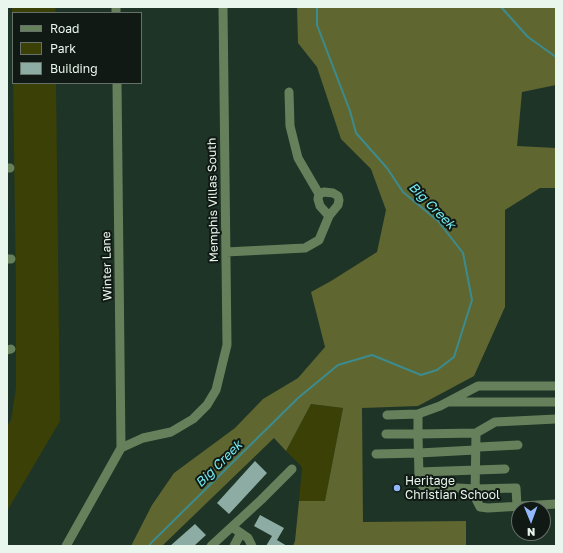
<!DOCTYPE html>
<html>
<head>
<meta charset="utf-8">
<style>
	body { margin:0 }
	#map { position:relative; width:563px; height:553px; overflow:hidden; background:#1e3427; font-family:"Golos Text",sans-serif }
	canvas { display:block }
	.frame { position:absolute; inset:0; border:8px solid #e8f6ed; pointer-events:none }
	.legend { position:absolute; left:12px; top:12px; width:130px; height:72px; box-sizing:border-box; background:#101913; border:1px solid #66716a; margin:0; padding:5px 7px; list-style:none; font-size:12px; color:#e8f6ed }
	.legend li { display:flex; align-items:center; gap:8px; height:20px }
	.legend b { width:20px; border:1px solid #66716a }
	.north { position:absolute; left:511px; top:501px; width:40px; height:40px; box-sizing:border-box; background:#101913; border:1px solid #66716a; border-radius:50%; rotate:179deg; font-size:11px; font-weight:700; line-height:16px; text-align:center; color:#e8f6ed }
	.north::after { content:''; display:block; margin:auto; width:14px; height:18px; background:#93b7fd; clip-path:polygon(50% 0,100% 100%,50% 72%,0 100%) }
</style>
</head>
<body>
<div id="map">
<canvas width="563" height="553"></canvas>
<div class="frame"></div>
<ul class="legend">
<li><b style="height:5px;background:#67805c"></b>Road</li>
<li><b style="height:11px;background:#3b4006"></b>Park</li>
<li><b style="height:11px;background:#8caca4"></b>Building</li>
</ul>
<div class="north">N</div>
</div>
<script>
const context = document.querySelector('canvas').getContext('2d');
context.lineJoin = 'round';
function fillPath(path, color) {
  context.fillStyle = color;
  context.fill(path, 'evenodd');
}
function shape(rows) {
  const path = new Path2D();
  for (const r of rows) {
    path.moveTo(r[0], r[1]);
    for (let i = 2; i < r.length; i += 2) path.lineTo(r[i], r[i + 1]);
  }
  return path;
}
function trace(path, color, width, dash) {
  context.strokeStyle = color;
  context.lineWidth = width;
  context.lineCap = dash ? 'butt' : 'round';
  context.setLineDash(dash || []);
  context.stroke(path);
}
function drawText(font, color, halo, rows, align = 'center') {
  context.font = font + ' "Golos Text",sans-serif';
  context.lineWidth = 4;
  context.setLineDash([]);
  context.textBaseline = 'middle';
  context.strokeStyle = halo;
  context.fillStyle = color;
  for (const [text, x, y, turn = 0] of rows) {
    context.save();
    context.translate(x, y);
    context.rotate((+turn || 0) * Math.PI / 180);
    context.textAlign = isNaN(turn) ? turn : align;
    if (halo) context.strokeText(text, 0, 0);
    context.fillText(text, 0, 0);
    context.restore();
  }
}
const green = shape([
	[12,7,56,7,55,13,13,13,13,83,56,83,60,421,7,511,7,426,11,420,16,388,16,289],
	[311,404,343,408,325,502,299,501,302,467,286,451]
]);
const forest = shape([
	[297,7,556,7,556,85,522,92,517,146,556,148,556,188,540,188,505,210,505,307,474,376,418,406,362,408,363,522,466,521,466,546,293,546,295,541,299,501,325,501,343,408,311,404,286,451,274,438,162,546,131,546,152,505,174,473,235,428,263,399,298,378,325,347,311,292,331,281,377,252,386,210,371,169,341,139,317,67,298,43]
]);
const stream = shape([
	[501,7,528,37,556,57],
	[149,546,151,543,298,398,338,365,372,355,421,375,437,370,454,357,472,300,463,253,438,221,403,192,387,168,356,133,350,111,317,25,317,7]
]);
const building = shape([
	[255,461,267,473,229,514,217,503],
	[260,515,284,528,277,540,287,546,266,546,272,536,254,526],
	[195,524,206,535,194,546,170,546]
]);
const minor = shape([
	[116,7,116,13],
	[117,83,121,448],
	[289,92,290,126,298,158,319,194],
	[7,168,10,168],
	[319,194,318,199,320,206,329,216],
	[226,252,305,248,319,240,329,216,338,205,339,200,338,196,333,193,324,192,319,194],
	[7,259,11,259],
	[7,350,11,349],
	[449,402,556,402],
	[418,414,440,406,478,386,556,386],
	[556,419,495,422,476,433,475,497,480,507,488,508,556,504],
	[476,433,418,434,419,477,420,483,423,486,475,489,516,488,517,506],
	[386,434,418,434,418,414,387,415],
	[376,454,419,453,475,450,479,447,518,445],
	[419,472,505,469],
	[232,527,248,538,252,546],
	[66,546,121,448,143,438,171,432,193,419,207,405,216,390,227,345,223,7],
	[211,546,261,500,292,469],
	[234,546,241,533]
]);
const markers = [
	[397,488,4,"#93b7fd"]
];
const streetNames = [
	["Memphis Villas South",213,200,-91],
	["Winter Lane",107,266,-91]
];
const poiNames = [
	["Heritage",405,481],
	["Christian School",405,495]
];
const waterNames = [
	["Big Creek",432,206,45],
	["Big Creek",219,464,-45]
];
fillPath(green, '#3b4006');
fillPath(forest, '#5f6630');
trace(stream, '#3c8b8f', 2);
fillPath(building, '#8caca4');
trace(minor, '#67805c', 9);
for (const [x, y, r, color] of markers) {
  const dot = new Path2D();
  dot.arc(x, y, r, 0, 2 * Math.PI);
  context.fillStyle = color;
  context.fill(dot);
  trace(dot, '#101913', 1.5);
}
drawText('12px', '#e8f6ed', '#101913', streetNames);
drawText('12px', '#e8f6ed', '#101913', poiNames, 'left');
drawText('italic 13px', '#75ebf1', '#101913', waterNames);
</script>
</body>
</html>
